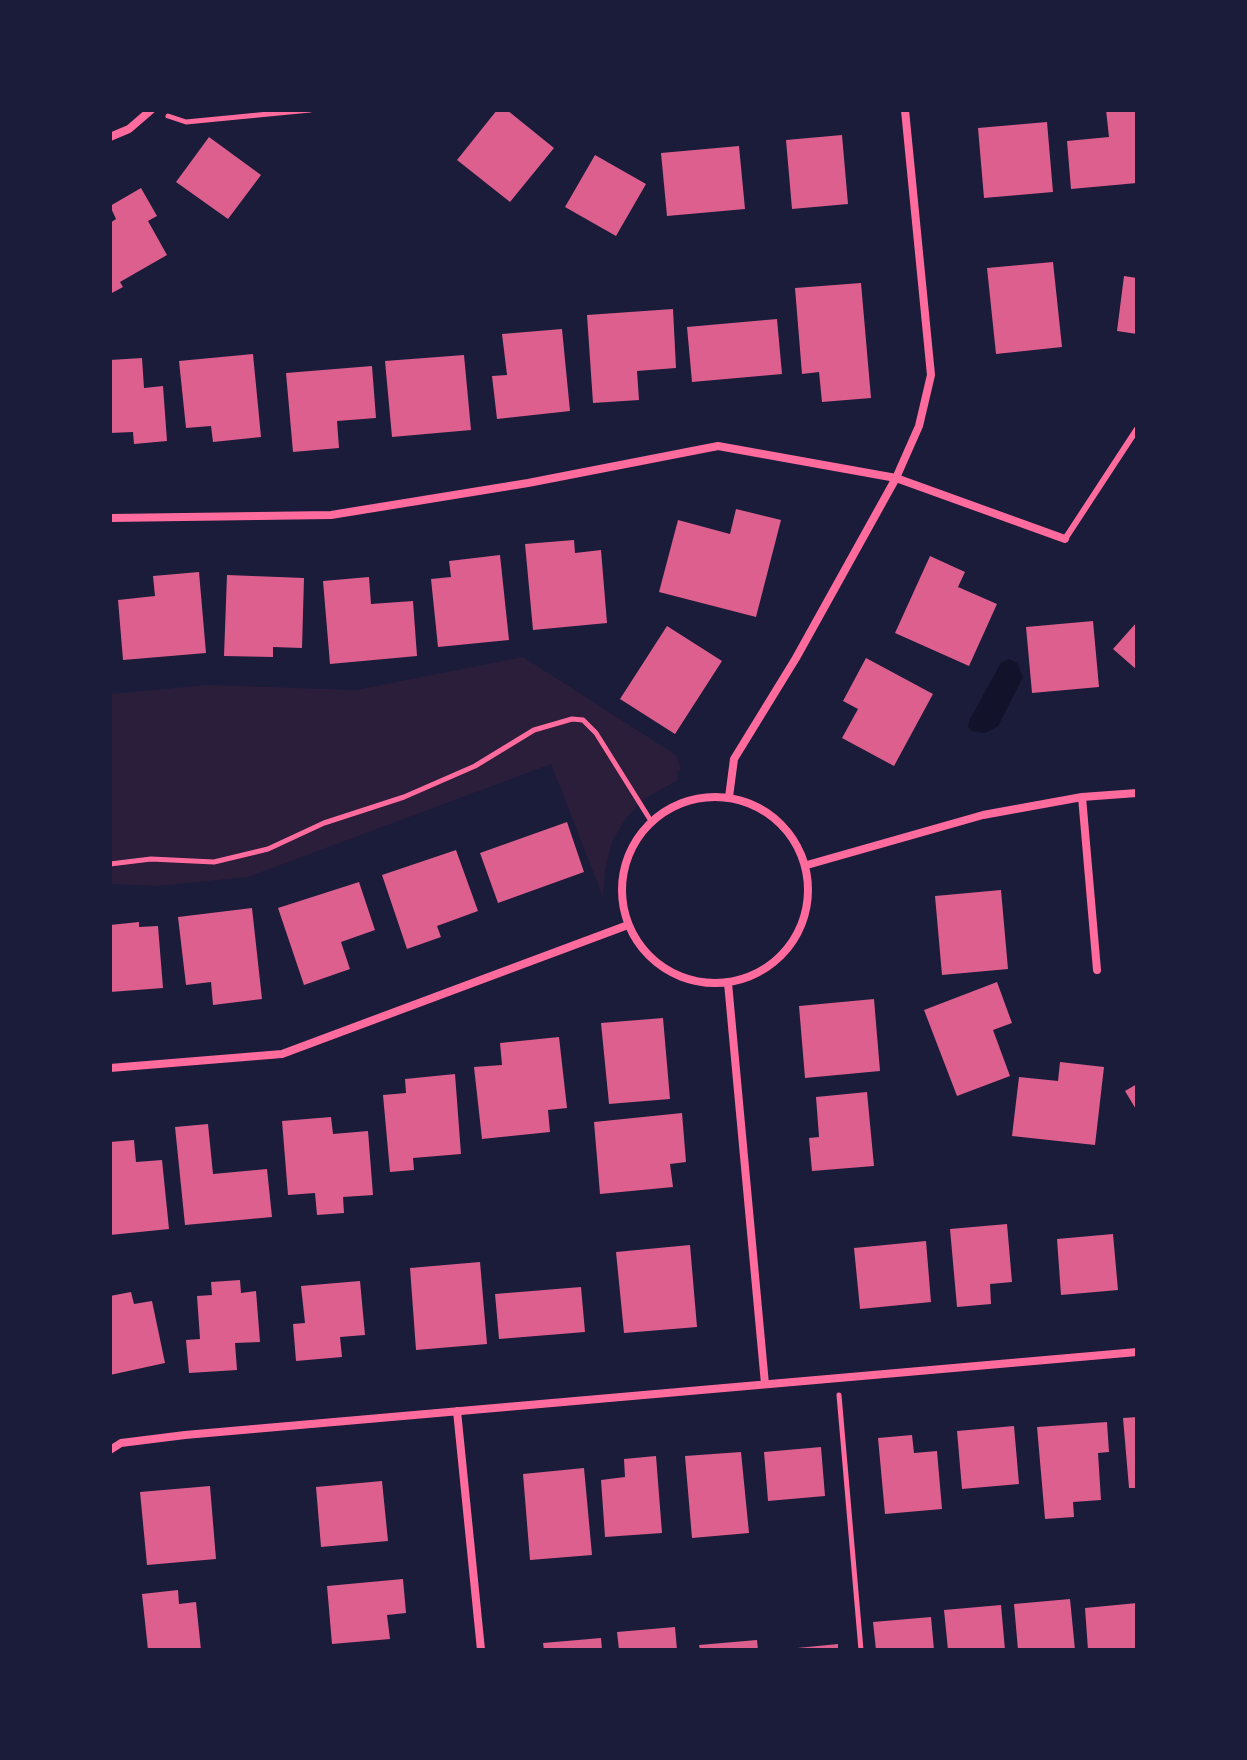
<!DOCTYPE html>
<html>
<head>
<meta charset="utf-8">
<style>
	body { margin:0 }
	#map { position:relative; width:1247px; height:1760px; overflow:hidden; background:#1b1b3a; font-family:"Roboto Serif",serif }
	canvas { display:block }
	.frame { position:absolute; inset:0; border:112px solid #1b1b3a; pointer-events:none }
</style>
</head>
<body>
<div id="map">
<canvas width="1247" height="1760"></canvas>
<div class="frame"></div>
</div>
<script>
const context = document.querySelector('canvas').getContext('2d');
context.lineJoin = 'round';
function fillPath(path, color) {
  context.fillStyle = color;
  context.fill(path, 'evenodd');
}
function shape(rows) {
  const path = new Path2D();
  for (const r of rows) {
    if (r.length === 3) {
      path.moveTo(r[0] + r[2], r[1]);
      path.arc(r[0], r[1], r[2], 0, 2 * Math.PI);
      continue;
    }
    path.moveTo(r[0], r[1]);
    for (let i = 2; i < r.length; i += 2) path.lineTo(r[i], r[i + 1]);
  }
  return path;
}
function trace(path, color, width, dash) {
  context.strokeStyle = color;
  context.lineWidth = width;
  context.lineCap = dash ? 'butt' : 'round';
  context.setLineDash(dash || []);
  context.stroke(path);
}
const green = shape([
	[523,657,676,755,681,769,677,772,678,780,644,799,627,817,612,841,605,870,603,897,551,764,248,877,157,886,110,884,110,694,207,685,356,690]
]);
const water = shape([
	[1009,659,1017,663,1023,677,998,726,985,733,972,731,968,727,969,721,1001,663]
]);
const building = shape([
	[497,110,507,110,554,148,510,202,457,160],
	[1106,110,1137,110,1137,183,1071,189,1067,141,1109,137],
	[1047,122,1053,192,984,198,978,128],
	[842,135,848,204,792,209,786,140],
	[209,137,261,175,228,219,176,182],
	[739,146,745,209,667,216,661,153],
	[595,155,646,184,616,236,565,207],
	[141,188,157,216,148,221,167,255,120,282,123,287,110,294,110,223,116,219,110,206],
	[1053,262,1062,347,996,354,987,268],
	[1124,276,1137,278,1137,334,1117,331],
	[861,283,871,398,822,402,819,372,802,374,795,288],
	[673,309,676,368,637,371,639,400,593,403,587,315],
	[777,319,782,374,692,382,687,327],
	[562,329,570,411,497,419,492,376,507,375,502,334],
	[253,354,261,437,213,442,211,426,186,428,179,361],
	[464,355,471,430,392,437,385,361],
	[142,358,144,388,163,386,167,441,134,444,133,432,110,433,110,360],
	[372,366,376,418,337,421,339,448,293,452,286,373],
	[736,509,781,520,756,617,659,592,678,520,730,534],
	[574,540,575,553,601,550,607,623,533,630,525,544],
	[500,555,509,640,438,647,431,579,451,577,449,561],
	[930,556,965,572,958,587,997,604,969,666,895,633],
	[199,572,206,653,123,660,118,600,155,596,153,576],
	[227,575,304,578,302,648,273,647,273,657,224,656],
	[369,577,371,604,413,601,417,656,330,664,323,581],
	[1093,621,1099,687,1032,693,1026,627],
	[1137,622,1137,670,1113,649],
	[667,626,722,661,675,734,620,699],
	[866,658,933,694,894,766,842,738,858,709,843,701],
	[567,822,584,872,498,903,480,853],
	[456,850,478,911,437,926,441,937,407,949,382,875],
	[359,882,375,930,341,942,350,969,304,985,278,908],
	[1001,890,1008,969,942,975,935,896],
	[252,908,262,999,213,1005,211,982,186,985,178,917],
	[139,922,139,927,158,926,163,988,110,992,110,925],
	[997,982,1012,1023,993,1030,1010,1076,957,1096,924,1010],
	[874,999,880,1071,805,1078,799,1006],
	[663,1018,670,1099,609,1104,601,1023],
	[559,1037,567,1108,548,1110,550,1132,482,1139,474,1067,502,1065,500,1043],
	[1060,1062,1104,1067,1095,1145,1012,1136,1019,1077,1058,1081],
	[455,1074,461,1154,413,1158,414,1170,390,1172,383,1095,406,1093,405,1079],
	[1137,1084,1137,1111,1125,1091],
	[867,1092,874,1166,812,1171,809,1138,819,1137,816,1097],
	[682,1113,686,1162,670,1164,673,1187,600,1194,594,1122],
	[331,1117,333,1134,368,1131,373,1195,343,1197,344,1213,317,1215,315,1193,288,1195,282,1121],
	[208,1124,213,1174,267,1169,272,1217,185,1225,175,1127],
	[134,1140,136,1162,162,1160,169,1229,110,1235,110,1142],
	[1007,1224,1012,1282,990,1284,991,1304,957,1307,950,1229],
	[1113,1234,1118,1290,1061,1295,1057,1239],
	[926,1241,931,1302,860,1309,854,1248],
	[690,1245,697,1327,624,1333,616,1252],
	[480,1262,487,1344,416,1350,410,1268],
	[240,1280,241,1293,256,1291,260,1342,235,1343,237,1370,189,1373,186,1340,200,1339,197,1296,212,1295,211,1282],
	[360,1281,365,1335,340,1337,342,1357,296,1361,293,1324,305,1323,301,1286],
	[581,1287,585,1332,499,1339,495,1294],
	[131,1292,134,1304,152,1301,165,1363,110,1375,110,1296],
	[1137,1417,1137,1488,1129,1488,1123,1418],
	[1107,1422,1109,1452,1098,1453,1101,1500,1073,1502,1074,1517,1045,1519,1037,1427],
	[1014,1426,1019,1484,962,1489,957,1431],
	[912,1435,914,1453,937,1451,942,1509,885,1514,878,1438],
	[821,1447,825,1496,768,1501,764,1452],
	[741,1452,749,1533,692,1538,685,1456],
	[656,1456,662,1533,605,1537,601,1480,625,1477,624,1459],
	[584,1468,592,1555,530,1560,523,1474],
	[382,1481,388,1541,321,1547,316,1487],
	[210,1486,216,1559,147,1565,140,1492],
	[403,1579,406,1613,387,1615,390,1639,332,1644,327,1586],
	[178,1590,179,1604,196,1602,201,1650,148,1650,142,1594],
	[1070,1599,1075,1650,1018,1650,1014,1604],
	[1137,1603,1137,1650,1088,1650,1085,1608],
	[1001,1605,1005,1650,948,1650,944,1610],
	[931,1617,934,1650,876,1650,873,1622],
	[675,1627,677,1650,619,1650,617,1632],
	[601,1638,602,1650,544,1650,543,1643],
	[757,1640,758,1650,700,1650,699,1645],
	[838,1644,838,1650,798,1650,797,1648]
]);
const path = shape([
	[168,116,186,122,310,110],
	[110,864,151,859,214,862,268,849,324,823,404,797,475,766,534,730,572,719,583,720,596,733,651,821],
	[839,1395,861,1650]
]);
const service = shape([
	[1065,539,1137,429]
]);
const minor = shape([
	[110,137,129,129,151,110],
	[110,518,331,515,528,483,718,446,896,478,1065,539],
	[715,890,93],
	[729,797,734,759,796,658,896,478,919,426,931,375,905,110],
	[1082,797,1097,970],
	[807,865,983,815,1082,797,1137,793],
	[728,983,765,1384],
	[110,1068,282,1054,628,925],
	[457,1411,481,1650],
	[110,1450,121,1443,185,1435,1137,1352]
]);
fillPath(green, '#2a1e3b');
fillPath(water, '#12122b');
fillPath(building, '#dd5f8e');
trace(path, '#ff6b9d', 5);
trace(service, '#ff6b9d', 6);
trace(minor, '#ff6b9d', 8);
</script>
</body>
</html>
